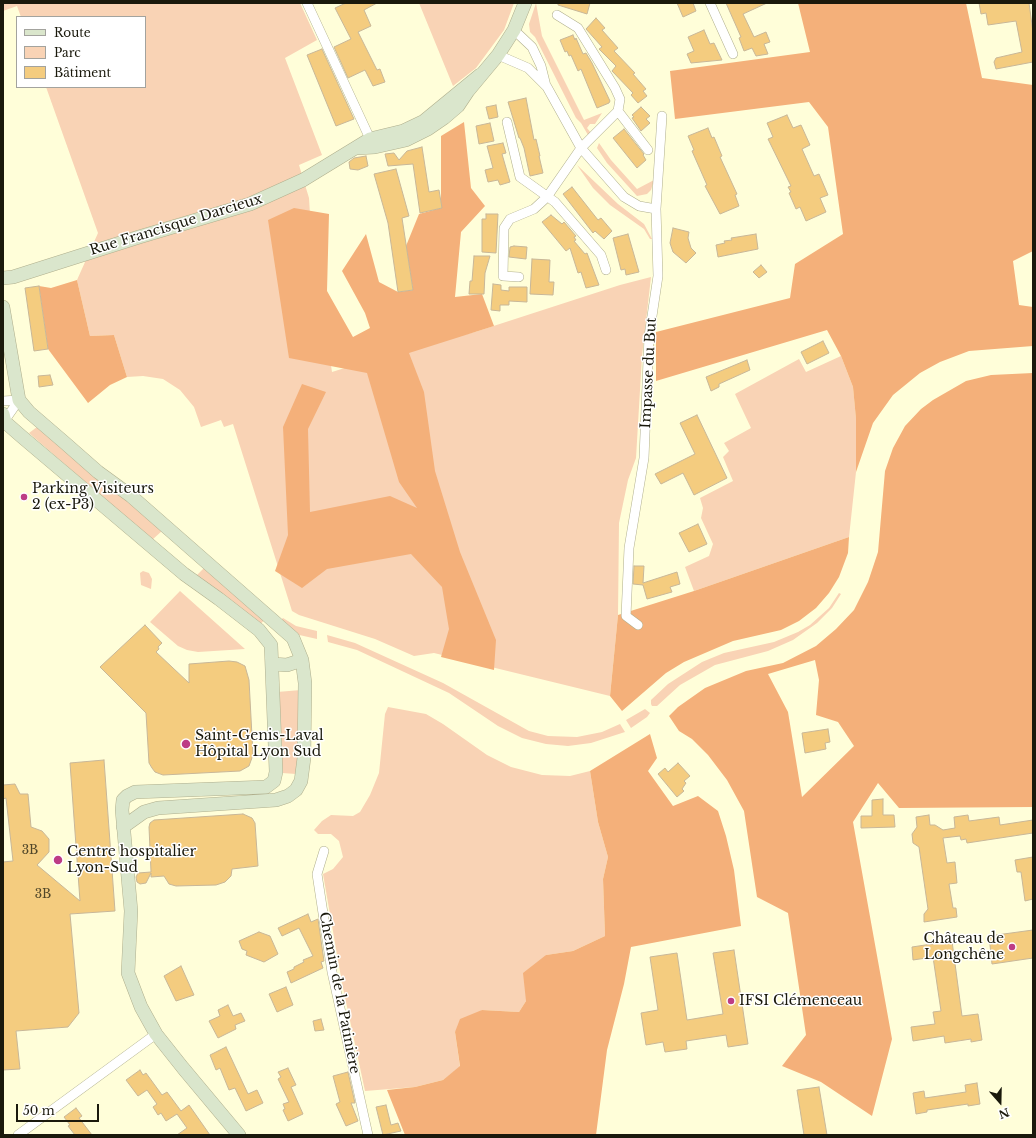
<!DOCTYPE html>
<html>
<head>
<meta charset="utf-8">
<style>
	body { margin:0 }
	#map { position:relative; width:1036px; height:1138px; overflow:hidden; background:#fffed9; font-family:"Libre Baskerville",serif }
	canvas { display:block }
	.frame { position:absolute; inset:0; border:4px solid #1a190c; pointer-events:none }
	.legend { position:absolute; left:16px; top:16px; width:130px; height:72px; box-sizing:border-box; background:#fff; border:1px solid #a3a39e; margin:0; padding:5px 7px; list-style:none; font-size:12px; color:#1a190c }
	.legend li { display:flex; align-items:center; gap:8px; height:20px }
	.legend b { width:20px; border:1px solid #a3a39e }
	.north { position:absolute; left:980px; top:1082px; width:40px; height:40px; -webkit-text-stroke:3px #fff; paint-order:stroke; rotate:160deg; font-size:11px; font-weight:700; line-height:16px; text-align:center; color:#1a190c }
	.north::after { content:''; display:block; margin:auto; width:14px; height:18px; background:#1a190c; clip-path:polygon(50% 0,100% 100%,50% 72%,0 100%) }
	.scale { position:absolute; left:16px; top:1104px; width:83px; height:18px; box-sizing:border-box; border:2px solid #1a190c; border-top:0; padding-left:5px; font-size:12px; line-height:14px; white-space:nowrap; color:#1a190c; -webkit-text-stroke:3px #fff; paint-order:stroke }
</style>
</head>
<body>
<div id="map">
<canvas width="1036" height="1138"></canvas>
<div class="frame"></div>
<ul class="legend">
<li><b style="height:5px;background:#dae6cc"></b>Route</li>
<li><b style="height:11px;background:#f9d3b5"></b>Parc</li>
<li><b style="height:11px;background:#f4cc7f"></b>Bâtiment</li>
</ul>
<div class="north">N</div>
<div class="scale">50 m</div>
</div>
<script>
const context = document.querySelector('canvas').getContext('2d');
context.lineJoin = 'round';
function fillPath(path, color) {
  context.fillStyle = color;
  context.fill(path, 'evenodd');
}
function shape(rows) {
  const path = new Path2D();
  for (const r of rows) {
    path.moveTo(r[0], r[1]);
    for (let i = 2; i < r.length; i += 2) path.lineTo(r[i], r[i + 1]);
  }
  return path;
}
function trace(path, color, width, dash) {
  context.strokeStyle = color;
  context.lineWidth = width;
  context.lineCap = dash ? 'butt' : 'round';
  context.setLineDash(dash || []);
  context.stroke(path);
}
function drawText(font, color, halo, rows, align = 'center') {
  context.font = font + ' "Libre Baskerville",serif';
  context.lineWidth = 3;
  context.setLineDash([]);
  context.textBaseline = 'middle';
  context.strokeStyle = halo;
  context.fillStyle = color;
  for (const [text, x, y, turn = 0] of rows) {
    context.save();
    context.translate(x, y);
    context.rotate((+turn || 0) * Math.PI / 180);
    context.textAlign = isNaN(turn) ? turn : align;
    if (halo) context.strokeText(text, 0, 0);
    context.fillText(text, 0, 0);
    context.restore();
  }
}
const green = shape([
	[3,3,300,3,317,40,285,58,322,155,299,165,309,198,311,231,332,372,386,355,475,332,620,285,651,277,642,356,636,458,628,480,619,523,618,615,610,696,434,653,414,656,375,639,299,615,292,611,233,424,224,427,221,420,201,427,194,407,180,390,163,379,143,376,127,377,114,335,90,336,77,280,98,233,46,87,145,87,145,17,21,17,17,6,3,11],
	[419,3,514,3,504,30,476,68,453,86],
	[536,3,542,36,584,120,602,113,595,124,590,124,587,128,591,133,588,135,581,123,576,118,535,37,530,32,529,24],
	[599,143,611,160,637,189,654,180,651,190,647,194,637,196,607,163,597,148],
	[577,165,618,204,644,224,652,239,650,239,644,229,610,205,593,188],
	[841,356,853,387,856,419,856,472,849,537,694,591,685,567,709,556,713,544,701,518,703,508,700,498,733,481,723,457,729,451,724,443,751,428,735,394,799,359,806,372],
	[37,427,125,496,163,530,152,540,29,433],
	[206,566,265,619,259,626,195,577],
	[143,571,149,573,152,579,151,589,141,585,140,573],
	[180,591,245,649,198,652,187,650,178,646,150,622],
	[839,593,841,594,832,608,817,623,793,640,768,651,715,665,680,685,657,706,652,706,651,704,651,700,668,684,702,662,724,653,774,642,798,632,810,625,829,608],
	[283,618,296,626,317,631,317,639,295,634,280,621],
	[327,635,355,643,443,683,529,731,548,736,577,737,602,732,620,724,625,732,591,743,568,746,546,744,522,738,498,726,449,693,357,650,328,642],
	[301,690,301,768,296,774,282,773,277,692],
	[388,707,426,714,443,724,487,755,511,767,542,775,570,776,590,771,598,822,608,857,603,879,605,936,573,951,546,955,526,1001,519,1012,482,1010,455,1032,460,1067,443,1080,415,1087,365,1091,342,983,323,874,333,869,343,857,339,841,331,834,318,834,314,830,322,821,331,815,353,816,360,812,370,795,379,773,385,714],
	[645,709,650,713,647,717,631,728,626,720]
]);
const forest = shape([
	[798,3,966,3,982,78,1033,85,1033,251,1013,261,1019,305,1033,307,1033,346,969,351,940,362,920,373,893,395,873,423,856,472,856,419,853,387,841,356,827,330,656,381,656,332,790,298,795,264,843,234,828,127,809,102,675,119,670,71,810,52],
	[464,122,471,188,485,206,461,232,455,297,482,294,494,326,409,353,424,392,435,471,460,552,496,640,494,670,441,657,449,629,442,587,411,554,327,569,302,588,275,571,288,535,283,427,302,384,326,392,308,429,310,512,390,496,417,508,399,482,367,373,289,358,268,220,294,208,329,214,327,291,353,337,370,328,365,313,342,271,366,234,379,282,398,292,413,290,406,246,419,214,441,208,441,136],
	[77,280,90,336,114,335,127,377,110,385,88,403,48,349,39,286,51,288],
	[1033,373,1033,807,899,808,878,783,853,822,892,1039,872,1116,821,1082,782,1066,806,1035,788,913,757,897,744,811,727,780,708,755,692,739,679,731,669,716,678,707,705,688,746,671,783,663,816,646,836,629,854,610,868,582,878,552,885,471,893,448,905,426,921,409,933,400,966,381,991,375],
	[815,660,819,680,816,715,838,722,854,746,802,797,788,712,768,674],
	[849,537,848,553,839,577,829,593,816,608,799,621,781,630,733,641,684,662,666,673,622,711,610,696,618,615,694,591],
	[650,734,657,758,648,771,673,806,698,796,718,811,726,836,734,870,741,926,631,947,624,984,607,1050,596,1135,405,1135,387,1090,415,1087,443,1080,460,1066,455,1032,460,1019,482,1010,519,1012,526,1001,523,973,546,955,573,951,605,936,603,879,608,857,598,822,590,771]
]);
const building = shape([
	[346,3,377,3,364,10,371,26,358,32,377,70,380,69,385,82,373,86,365,70,348,78,334,47,351,39,335,8,346,3],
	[558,3,590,3,587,14,558,5,558,3],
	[677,3,693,3,696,11,683,17,677,3],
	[726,3,767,3,743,14,754,37,766,32,770,42,764,44,768,54,756,56,752,48,744,51,739,38,741,37,726,3],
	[979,3,1029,3,1033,32,1033,62,996,69,994,62,996,58,1022,52,1016,21,988,25,986,13,981,14,979,3],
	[596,18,605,28,602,30,618,48,614,51,635,73,633,74,646,89,643,91,647,96,638,103,631,95,633,93,612,71,616,66,599,49,602,47,586,29,596,18],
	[704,30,710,44,714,43,722,60,691,63,687,54,694,51,688,37,704,30],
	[573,35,575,40,576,38,583,54,586,53,592,63,610,101,609,103,597,108,581,69,578,71,571,55,569,56,567,51,565,52,560,40,573,35],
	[322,49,354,119,336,126,307,55,322,49],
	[526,98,534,140,536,139,540,156,539,156,543,173,530,176,524,148,520,138,519,138,508,102,526,98],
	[496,105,498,117,489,119,486,107,496,105],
	[641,107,650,116,646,119,650,123,641,131,632,118,634,117,632,115,641,107],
	[787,115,793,128,801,125,810,145,802,149,814,176,819,174,828,195,820,198,826,212,806,221,800,207,796,209,789,193,791,192,788,187,791,186,768,139,773,137,767,123,787,115],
	[490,123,494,141,479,144,476,126,490,123],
	[708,128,712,138,714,137,722,156,720,157,737,194,735,195,739,206,720,214,705,186,707,185,692,151,694,150,688,136,708,128],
	[624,129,644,154,643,155,646,160,637,168,613,138,624,129],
	[503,143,506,153,502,154,510,182,500,185,498,180,488,182,485,170,493,168,487,146,503,143],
	[422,147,429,192,439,190,442,208,420,213,413,164,388,166,385,154,394,153,399,160,407,151,422,147],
	[366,156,368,166,358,170,350,169,349,162,354,158,366,156],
	[396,169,409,216,402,218,413,290,398,292,388,223,374,174,396,169],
	[572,187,598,220,601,218,612,231,604,239,595,231,593,233,563,194,572,187],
	[486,214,498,214,496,253,482,252,482,219,486,219,486,214],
	[551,215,562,224,564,222,576,236,574,237,576,240,574,241,585,254,587,253,599,285,586,288,581,272,578,273,570,248,566,251,542,222,551,215],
	[673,228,689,232,688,238,691,248,696,253,686,263,673,252,670,243,673,228],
	[628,234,639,272,626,275,625,269,621,270,613,238,628,234],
	[756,234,758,249,718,257,716,245,725,243,724,241,732,240,731,238,756,234],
	[514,246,527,247,526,259,509,257,510,247,514,246],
	[474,256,490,256,485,273,484,294,469,294,470,281,472,281,474,256],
	[532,259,550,260,549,282,554,282,553,295,530,294,532,259],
	[761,265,767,272,759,278,753,272,761,265],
	[493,284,501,285,501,290,509,291,509,287,527,287,527,302,509,301,509,305,500,305,500,311,491,310,493,284],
	[39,286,48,349,34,351,25,288,39,286],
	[823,341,829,353,807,364,801,352,823,341],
	[747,360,750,370,719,384,719,387,711,391,706,377,747,360],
	[50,375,53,385,39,387,38,376,50,375],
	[697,415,727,478,694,495,683,473,661,484,655,474,695,454,680,423,697,415],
	[698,524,707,544,689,552,679,533,698,524],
	[634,566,644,566,643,583,677,572,680,584,670,587,672,592,647,599,643,585,633,584,634,566],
	[145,625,162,643,158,647,159,649,156,652,189,683,189,664,229,661,237,662,245,666,249,680,253,755,249,766,240,771,163,775,155,772,152,768,149,763,146,713,100,667,145,625],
	[828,729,830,742,825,743,826,749,805,753,802,733,828,729],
	[104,760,115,911,70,914,79,1013,68,1027,16,1031,20,1069,3,1070,3,862,13,861,6,798,3,799,3,785,15,784,20,794,28,794,31,827,42,831,49,839,49,852,37,865,80,901,70,763,104,760],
	[678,763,690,776,684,781,686,783,682,789,684,791,677,797,658,774,665,768,668,772,678,763],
	[883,799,883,815,894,815,895,827,861,828,861,816,872,816,872,800,883,799],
	[243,814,252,818,255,823,258,866,232,869,231,876,225,882,216,885,176,886,169,884,164,876,151,877,151,873,146,883,140,884,137,882,136,877,138,873,151,872,149,827,150,823,154,820,243,814],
	[929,815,930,825,935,825,943,830,955,828,954,817,968,815,969,821,999,817,1000,825,1033,820,1033,833,967,843,966,839,961,840,960,836,943,838,947,863,955,862,957,883,949,884,953,908,956,908,957,917,924,922,924,914,928,909,919,847,913,843,912,834,917,827,916,817,929,815],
	[1033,857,1033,899,1025,901,1021,872,1017,872,1015,860,1033,857],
	[308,914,311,922,318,919,324,961,321,962,323,968,291,983,287,972,294,969,294,967,304,962,303,960,313,956,299,928,282,936,278,928,308,914],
	[1033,930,1033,958,992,964,989,936,1033,930],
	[259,932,270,936,278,954,264,962,246,955,247,951,242,949,239,941,259,932],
	[952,941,962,1016,978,1014,982,1040,971,1042,971,1039,945,1043,944,1036,913,1041,911,1027,935,1024,933,1012,941,1011,933,957,913,960,912,947,952,941],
	[734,950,748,1044,728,1047,726,1035,686,1041,687,1049,665,1052,663,1042,646,1045,641,1013,658,1010,650,957,677,953,687,1020,723,1014,713,953,734,950],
	[181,966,194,995,176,1001,164,976,181,966],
	[286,987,293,1005,277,1012,269,994,286,987],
	[228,1005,233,1016,241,1013,245,1021,235,1025,236,1029,218,1038,209,1021,220,1016,218,1010,228,1005],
	[321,1019,324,1030,315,1031,313,1021,321,1019],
	[226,1047,248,1094,257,1090,263,1103,246,1111,235,1088,229,1090,220,1068,216,1070,210,1055,226,1047],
	[288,1068,296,1085,291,1087,303,1114,288,1121,283,1110,285,1109,283,1104,289,1102,278,1079,281,1077,278,1072,288,1068],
	[140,1070,143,1075,146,1073,162,1095,167,1092,181,1111,189,1105,210,1135,177,1135,187,1128,177,1114,166,1121,161,1113,158,1115,153,1107,157,1104,147,1090,138,1096,126,1080,140,1070],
	[348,1072,355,1103,351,1103,358,1121,346,1126,336,1104,340,1102,333,1076,348,1072],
	[977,1083,980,1104,968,1106,968,1104,927,1110,927,1112,916,1114,913,1093,924,1091,925,1098,966,1092,965,1085,977,1083],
	[819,1087,827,1135,804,1135,797,1090,819,1087],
	[386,1105,391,1125,398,1123,401,1131,383,1135,376,1107,386,1105],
	[76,1108,82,1116,79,1118,92,1135,75,1135,68,1126,70,1125,64,1117,76,1108]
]);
const street = shape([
	[307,3,372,143],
	[710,3,733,54],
	[514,30,532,47,541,66,546,86],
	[498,55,528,68,547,87,581,148,624,197,639,206,656,209],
	[618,111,648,150],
	[507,122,520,177,555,202,601,255,606,270],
	[519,277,503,276,504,228,510,219,534,209,547,197,581,148,618,111,620,99,615,88,578,28,557,15],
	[3,401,19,400],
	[3,423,19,400],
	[638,625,626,616,629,548,644,458,649,336,658,276,656,209,662,116],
	[324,851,317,874,332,972,368,1135],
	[18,1135,156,1034]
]);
const secondary = shape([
	[357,148,375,147,406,140,428,129,444,118,458,106,468,91,498,55,514,30,525,3],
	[3,278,13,277,139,237,250,204,303,180,370,139,403,131,424,121,480,75],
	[3,307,19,400,29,412,65,443,98,472,131,496,293,638,302,660,305,683,304,758,301,781,296,790,288,796,276,800,158,808,144,812,123,827],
	[3,414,5,422,21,436,184,574,219,599,259,630,271,645,276,772,274,781,266,787,135,792,127,796,123,800,122,810,131,911,128,973,136,994,141,1007,156,1034,183,1068,239,1135],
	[273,664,287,665,302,660]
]);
const markers = [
	[24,497,4,"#bd3c85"],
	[186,744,5,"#bd3c85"],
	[58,860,5,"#bd3c85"],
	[1012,947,4,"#bd3c85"],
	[731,1001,4,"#bd3c85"]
];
const numberNames = [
	["3B",30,851],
	["3B",43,895]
];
const streetNames = [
	["Rue Francisque Darcieux",176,225,-17],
	["Impasse du But",649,373,-87],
	["Chemin de la Patinière",339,993,79]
];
const poiNames = [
	["Parking Visiteurs",32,489],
	["2 (ex-P3)",32,505],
	["Saint-Genis-Laval",195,736],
	["Hôpital Lyon Sud",195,752],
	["Centre hospitalier",67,852],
	["Lyon-Sud",67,868],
	["Château de",1004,939,"right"],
	["Longchêne",1004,955,"right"],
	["IFSI Clémenceau",739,1001]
];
fillPath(green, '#f9d3b5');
fillPath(forest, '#f4b07a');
fillPath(building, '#f4cc7f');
trace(building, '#c8b798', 1);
trace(street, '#b0af8d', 10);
trace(secondary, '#b0af8d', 14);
trace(street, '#fff', 9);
trace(secondary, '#dae6cc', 13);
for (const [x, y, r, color] of markers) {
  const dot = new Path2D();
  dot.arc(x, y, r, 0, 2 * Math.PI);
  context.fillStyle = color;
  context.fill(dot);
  trace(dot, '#fff', 1.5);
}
drawText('12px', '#504629', null, numberNames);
drawText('14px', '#1a190c', '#fff', streetNames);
drawText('14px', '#1a190c', '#fff', poiNames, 'left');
</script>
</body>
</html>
